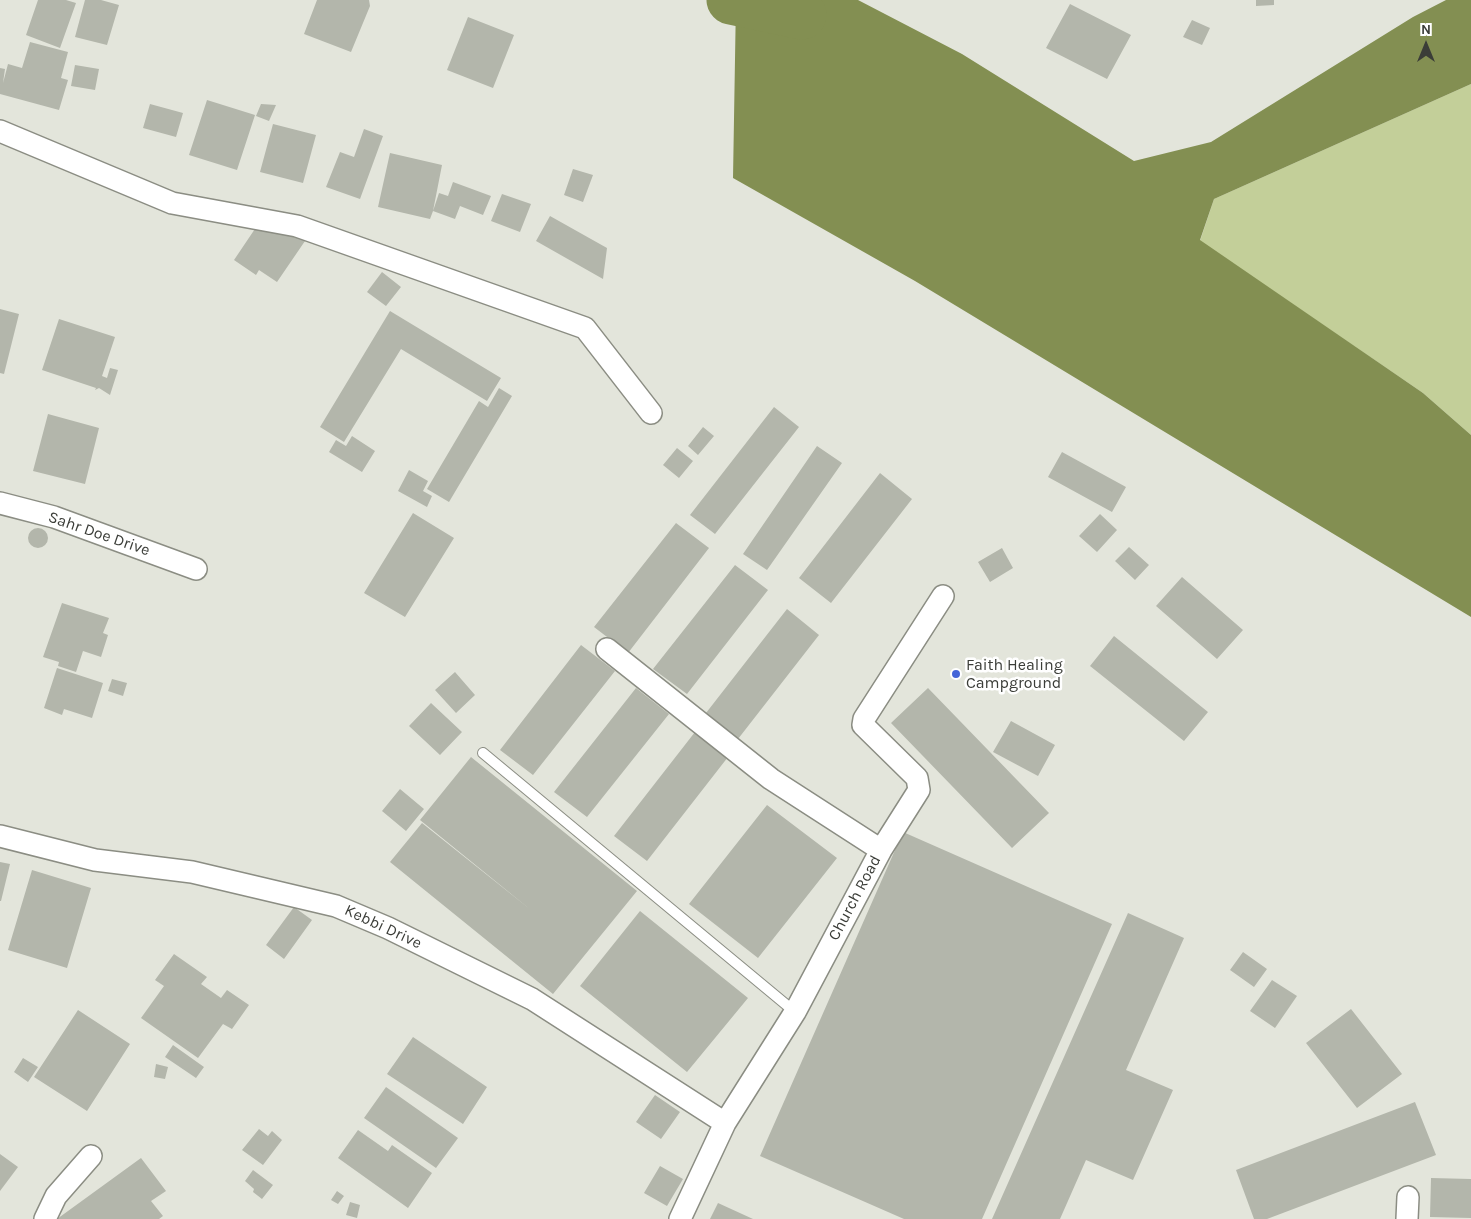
<!DOCTYPE html>
<html>
<head>
<meta charset="utf-8">
<style>
	body { margin:0 }
	#map { position:relative; width:1471px; height:1219px; overflow:hidden; background:#e3e5db; font-family:Karla,sans-serif }
	canvas { display:block }
	.north { position:absolute; left:1401px; top:20px; width:50px; height:50px; -webkit-text-stroke:4px #fff; paint-order:stroke; rotate:0deg; font-size:14px; font-weight:700; line-height:20px; text-align:center; color:#3b3d38 }
	.north::after { content:''; display:block; margin:auto; width:18px; height:22px; background:#3b3d38; clip-path:polygon(50% 0,100% 100%,50% 72%,0 100%) }
</style>
</head>
<body>
<div id="map">
<canvas width="1471" height="1219"></canvas>
<div class="north">N</div>
</div>
<script>
const context = document.querySelector('canvas').getContext('2d');
context.lineJoin = 'round';
function fillPath(path, color) {
  context.fillStyle = color;
  context.fill(path, 'evenodd');
}
function shape(rows) {
  const path = new Path2D();
  for (const r of rows) {
    if (r.length === 3) {
      path.moveTo(r[0] + r[2], r[1]);
      path.arc(r[0], r[1], r[2], 0, 2 * Math.PI);
      continue;
    }
    path.moveTo(r[0], r[1]);
    for (let i = 2; i < r.length; i += 2) path.lineTo(r[i], r[i + 1]);
  }
  return path;
}
function trace(path, color, width, dash) {
  context.strokeStyle = color;
  context.lineWidth = width;
  context.lineCap = dash ? 'butt' : 'round';
  context.setLineDash(dash || []);
  context.stroke(path);
}
function drawText(font, color, halo, rows, align = 'center') {
  context.font = font + ' Karla,sans-serif';
  context.lineWidth = 5;
  context.setLineDash([]);
  context.textBaseline = 'middle';
  context.strokeStyle = halo;
  context.fillStyle = color;
  for (const [text, x, y, turn = 0] of rows) {
    context.save();
    context.translate(x, y);
    context.rotate((+turn || 0) * Math.PI / 180);
    context.textAlign = isNaN(turn) ? turn : align;
    if (halo) context.strokeText(text, 0, 0);
    context.fillText(text, 0, 0);
    context.restore();
  }
}
const green = shape([
	[1471,84,1471,435,1423,393,1200,241,1214,199]
]);
const water = shape([
	[736,0,858,0,962,54,1134,161,1211,142,1413,17,1446,0,1471,0,1471,84,1214,199,1200,240,1423,393,1471,435,1471,617,915,281,733,178]
]);
const river = shape([
	[731,0,802,15]
]);
const building = shape([
	[38,0,66,0,76,3,60,48,26,35],
	[85,0,101,0,119,5,107,45,75,37],
	[317,0,369,0,370,6,351,52,304,34],
	[1256,0,1274,0,1274,5,1256,6],
	[1070,4,1131,35,1107,79,1046,48],
	[468,17,514,35,493,88,447,70],
	[1192,20,1210,28,1202,45,1183,37],
	[30,42,68,52,61,78,68,80,59,110,0,94,0,68,5,69,3,83,8,64,22,68],
	[75,65,99,69,95,90,71,86],
	[207,100,255,115,237,170,189,155],
	[150,104,183,113,176,137,143,128],
	[261,104,276,105,269,121,256,116],
	[273,124,316,135,303,183,260,172],
	[364,129,383,136,360,199,326,187,340,152,354,157],
	[390,153,442,165,433,211,439,193,448,196,453,182,491,196,483,215,460,206,455,219,433,211,430,219,378,207],
	[573,169,593,175,583,202,564,195],
	[502,194,531,204,520,232,491,221],
	[265,214,305,241,277,282,259,270,256,275,234,260],
	[550,216,607,248,603,279,536,241],
	[382,272,401,287,386,306,367,292],
	[0,309,19,314,4,374,0,373],
	[390,311,501,378,487,401,401,349,344,442,320,427],
	[59,319,115,337,102,376,107,378,110,368,118,370,110,395,99,388,95,390,96,388,42,370],
	[499,388,512,396,449,502,427,489,479,401,488,407],
	[774,407,799,427,715,534,690,515],
	[48,414,99,428,85,484,33,471],
	[703,427,714,436,698,455,688,446],
	[352,436,375,451,362,472,329,452,336,440,346,446],
	[817,446,842,463,767,570,743,554],
	[677,448,693,461,679,478,663,465],
	[1062,452,1126,487,1112,512,1048,477],
	[409,470,428,481,423,491,432,496,427,507,398,491],
	[880,473,912,499,831,603,799,578],
	[413,513,454,538,405,617,364,593],
	[1100,514,1117,530,1097,552,1079,536],
	[676,523,709,548,628,653,594,627],
	[38,538,10],
	[1129,547,1149,565,1135,580,1115,561],
	[1002,548,1013,568,990,582,978,562],
	[735,565,768,590,687,694,653,669],
	[1182,577,1243,630,1217,659,1156,606],
	[62,603,109,618,103,633,108,635,101,657,83,651,76,672,58,666,59,662,43,657],
	[787,609,819,635,738,739,706,713],
	[1114,636,1208,712,1184,741,1090,666],
	[581,645,615,671,533,775,500,750],
	[57,668,103,683,92,718,64,709,62,715,44,708],
	[455,672,475,695,456,713,435,690],
	[112,679,127,683,123,696,108,691],
	[636,688,669,714,587,817,554,792],
	[928,688,1049,813,1012,848,891,723],
	[431,703,462,732,440,755,409,726],
	[1011,721,1055,745,1038,776,993,752],
	[695,732,728,757,647,861,614,836],
	[471,757,637,891,553,994,390,862,422,823,531,910,420,820],
	[400,789,424,809,406,831,382,811],
	[767,805,837,858,758,958,689,904],
	[903,832,1112,924,982,1219,904,1219,760,1156],
	[0,862,10,864,1,901,0,901],
	[32,870,91,888,67,968,8,950],
	[294,907,312,920,284,959,266,945],
	[640,911,748,998,687,1072,580,986],
	[1128,913,1184,938,1126,1070,1173,1090,1133,1180,1086,1160,1060,1219,992,1219],
	[1243,952,1267,969,1254,987,1230,970],
	[174,954,207,977,201,984,221,998,227,990,249,1005,232,1029,223,1024,198,1058,141,1018,164,986,155,980],
	[1272,980,1297,996,1275,1028,1250,1011],
	[1351,1009,1402,1074,1357,1108,1306,1043],
	[78,1010,130,1044,87,1111,34,1077],
	[413,1037,487,1087,463,1124,387,1074],
	[173,1045,204,1067,196,1078,165,1057],
	[23,1058,38,1067,28,1082,14,1072],
	[156,1064,168,1067,165,1079,154,1077],
	[386,1087,458,1138,436,1168,364,1118],
	[655,1095,680,1112,661,1139,636,1122],
	[1415,1102,1436,1155,1267,1219,1254,1219,1236,1170],
	[259,1129,268,1136,272,1131,282,1140,263,1165,242,1150],
	[358,1130,388,1151,392,1145,432,1173,408,1208,338,1158],
	[0,1154,18,1167,0,1191],
	[141,1158,166,1191,151,1201,163,1216,159,1219,57,1219],
	[660,1166,683,1179,667,1206,644,1193],
	[253,1170,273,1185,262,1199,253,1192,254,1189,245,1181],
	[1431,1178,1471,1179,1471,1218,1430,1217],
	[337,1191,344,1196,338,1204,331,1200],
	[350,1202,360,1205,357,1218,346,1215],
	[718,1203,753,1219,710,1219]
]);
const service = shape([
	[483,753,795,1012]
]);
const minor = shape([
	[0,131,172,203,297,226,585,328,651,413],
	[0,503,54,517,196,569],
	[607,649,771,779,881,850],
	[0,836,95,860,192,872,336,906,388,928,532,999,725,1123],
	[45,1219,56,1196,91,1156],
	[680,1219,725,1123,795,1012,881,850,919,790,917,778,863,725,864,719,943,596],
	[1407,1219,1408,1197]
]);
const markers = [
	[956,674,5,"#4565d8"]
];
const streetNames = [
	["Sahr Doe Drive",99,534,19],
	["Church Road",855,898,-62],
	["Kebbi Drive",383,927,25]
];
const poiNames = [
	["Faith Healing",966,665],
	["Campground",966,683]
];
fillPath(green, '#c3cf99');
fillPath(water, '#838f52');
trace(river, '#838f52', 49);
fillPath(building, '#b3b6ab');
trace(service, '#8b8d83', 12);
trace(minor, '#8b8d83', 24);
trace(service, '#fff', 10);
trace(minor, '#fff', 21);
for (const [x, y, r, color] of markers) {
  const dot = new Path2D();
  dot.arc(x, y, r, 0, 2 * Math.PI);
  context.fillStyle = color;
  context.fill(dot);
  trace(dot, '#fff', 2);
}
drawText('16px', '#3b3d38', '#fff', streetNames);
drawText('16px', '#3b3d38', '#fff', poiNames, 'left');
</script>
</body>
</html>
